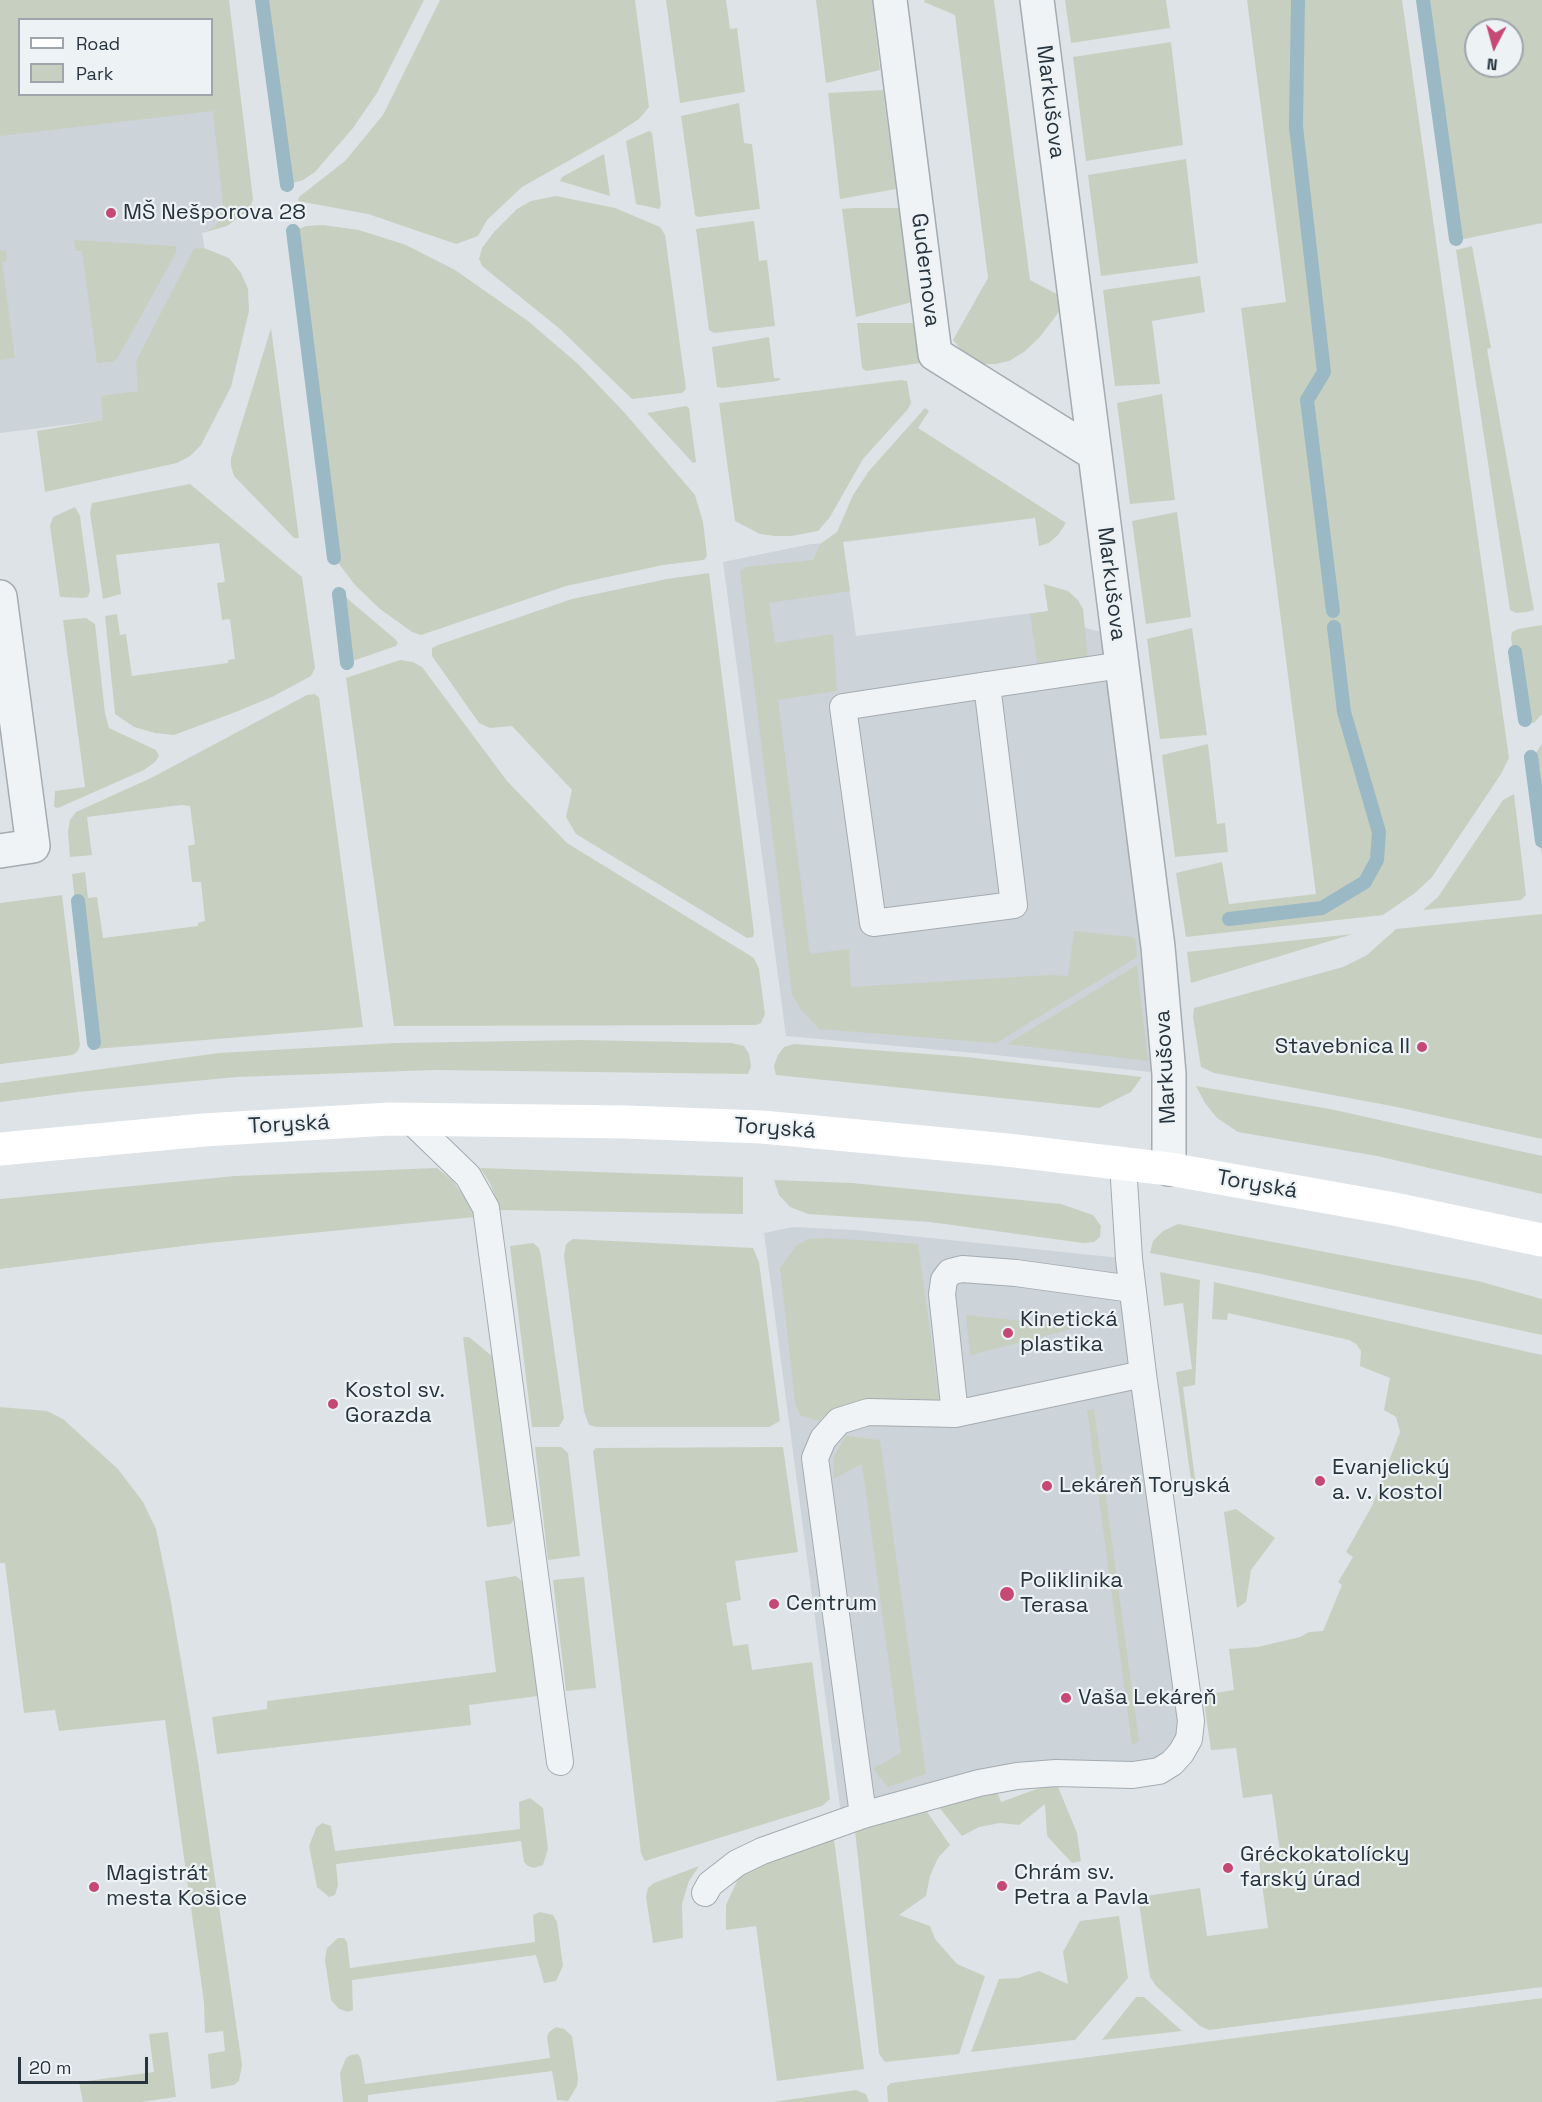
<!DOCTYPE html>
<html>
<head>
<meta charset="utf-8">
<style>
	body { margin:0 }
	#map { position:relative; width:1542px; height:2102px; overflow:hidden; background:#dee3e7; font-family:"Space Grotesk",sans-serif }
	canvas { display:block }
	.legend { position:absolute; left:18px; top:18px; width:195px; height:78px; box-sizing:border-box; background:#edf2f5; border:2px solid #9ea6ab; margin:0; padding:8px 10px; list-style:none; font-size:18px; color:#28343d }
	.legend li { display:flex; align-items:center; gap:12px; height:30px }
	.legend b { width:30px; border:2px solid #9ea6ab }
	.north { position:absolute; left:1464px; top:18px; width:60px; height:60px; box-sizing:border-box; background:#edf2f5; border:2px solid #9ea6ab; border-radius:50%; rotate:186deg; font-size:16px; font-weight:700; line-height:24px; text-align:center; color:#28343d }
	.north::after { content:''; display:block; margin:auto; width:21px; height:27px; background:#c54974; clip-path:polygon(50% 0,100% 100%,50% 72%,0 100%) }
	.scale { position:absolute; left:18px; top:2057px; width:130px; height:27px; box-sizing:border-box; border:3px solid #28343d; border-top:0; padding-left:8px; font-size:18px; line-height:21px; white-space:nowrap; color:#28343d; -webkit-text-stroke:4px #edf2f5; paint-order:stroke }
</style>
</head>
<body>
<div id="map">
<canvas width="1542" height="2102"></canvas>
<ul class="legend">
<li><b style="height:8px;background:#fff"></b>Road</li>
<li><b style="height:16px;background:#c7d0c0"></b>Park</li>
</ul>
<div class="north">N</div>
<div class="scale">20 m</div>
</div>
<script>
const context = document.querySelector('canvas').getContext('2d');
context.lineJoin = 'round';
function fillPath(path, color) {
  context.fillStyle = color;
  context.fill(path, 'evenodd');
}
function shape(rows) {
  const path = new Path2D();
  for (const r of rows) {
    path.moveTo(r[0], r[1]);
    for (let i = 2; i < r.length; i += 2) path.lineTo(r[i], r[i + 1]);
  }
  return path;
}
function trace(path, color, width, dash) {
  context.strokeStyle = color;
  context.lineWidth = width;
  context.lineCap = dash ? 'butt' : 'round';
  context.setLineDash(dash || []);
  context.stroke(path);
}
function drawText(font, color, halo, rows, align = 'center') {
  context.font = font + ' "Space Grotesk",sans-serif';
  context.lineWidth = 4.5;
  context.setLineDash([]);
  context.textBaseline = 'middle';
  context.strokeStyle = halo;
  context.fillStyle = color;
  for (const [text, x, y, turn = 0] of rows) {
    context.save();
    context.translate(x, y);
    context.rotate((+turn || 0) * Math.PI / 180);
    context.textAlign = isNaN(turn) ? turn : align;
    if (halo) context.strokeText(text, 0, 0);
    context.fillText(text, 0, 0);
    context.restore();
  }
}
const built = shape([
	[0,0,20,20,20,94,212,93,223,207,220,219,214,227,202,233,206,257,188,357,104,420,0,433],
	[843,542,856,636,1048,611,1089,629,1118,636,1169,1074,986,1054,786,1036,723,562,811,544],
	[793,1227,855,1230,1129,1259,1189,1702,1172,1763,1056,1773,842,1822,764,1233]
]);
const green = shape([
	[0,0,229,0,253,199,250,209,227,226,202,233,214,227,220,219,223,207,213,111,0,136],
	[20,20,212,20,212,94,20,94],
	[258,0,424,0,377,93,353,128,315,172,303,180,283,186],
	[440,0,635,0,649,107,639,119,616,134,522,187,487,220,478,236,456,244,368,214,298,201,299,197,345,161,383,115],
	[666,0,726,0,730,29,737,28,745,92,680,103],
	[816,0,872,0,880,70,826,83],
	[925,0,994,0,1030,280,1068,300,1039,338,1024,352,1009,361,996,364,973,364,953,340,988,278,955,15,924,2],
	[1065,0,1166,0,1170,28,1071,43],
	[1247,0,1402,0,1509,758,1501,774,1432,877,1415,893,1383,915,1186,937,1176,873,1222,862,1229,904,1316,894,1241,308,1286,302],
	[1421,0,1542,0,1542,223,1459,240,1453,235],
	[1476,30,1512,30,1512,66,1476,66],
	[1171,42,1183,145,1086,161,1073,57],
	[883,90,896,189,840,199,828,93],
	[739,103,744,143,752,144,760,209,698,217,695,215,681,116],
	[649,131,652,133,661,205,659,209,636,204,626,141],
	[604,154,610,196,560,181,562,177],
	[1186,159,1198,263,1101,276,1088,175],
	[556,196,615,208,660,227,665,235,686,389,682,393,632,399,560,329,482,266,479,259,482,248,494,232,517,209,531,201],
	[855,208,899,208,912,302,856,317,842,209],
	[754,221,759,261,767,260,775,326,714,333,709,330,696,229],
	[323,225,359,230,406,245,455,270,528,321,578,364,624,412,695,495,703,522,707,556,704,560,663,565,566,586,421,635,412,632,380,609,355,585,330,552,289,233,306,226],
	[74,240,176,246,176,253,117,359,112,362,97,363,82,251,76,251],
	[1472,246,1491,348,1487,349,1534,610,1527,612,1516,613,1510,610,1456,250],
	[204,248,229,258,241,273,248,289,249,311,231,387,201,445,190,456,177,463,45,492,37,431,103,420,101,396,138,391,136,361,194,249],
	[6,250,7,261,2,262,15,358,0,360,0,251],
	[1200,276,1205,312,1152,321,1160,384,1115,386,1103,290],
	[857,323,914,323,920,363,866,371,862,368],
	[271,328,299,538,294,538,234,476,231,466,231,458],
	[769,337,774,378,781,378,778,381,722,388,717,387,712,347],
	[901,380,907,381,911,403,908,409,863,459,830,517,818,531,792,536,775,536,760,534,735,521,719,403],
	[1162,394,1175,500,1130,504,1117,403],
	[686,406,689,408,696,462,693,463,647,413],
	[925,408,929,411,918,428,1066,523,1058,535,1049,543,1039,546,1035,518,843,542,850,591,769,603,775,643,833,634,837,691,778,700,810,954,849,949,851,987,1049,975,1068,976,1074,931,1132,937,1136,940,1137,957,996,1043,819,1029,800,1008,792,994,740,571,746,567,813,560,820,544,837,532,853,495,869,471],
	[190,484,302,577,315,668,311,676,272,697,233,713,174,735,155,733,134,727,115,714,105,616,117,614,120,635,126,634,132,676,228,663,228,660,235,659,230,619,222,620,217,583,225,582,219,543,116,555,121,594,103,599,90,513,92,503],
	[75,507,80,516,90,591,88,597,83,598,60,597,50,526,53,517],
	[1177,512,1191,617,1146,624,1132,521],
	[709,573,754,933,753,937,747,938,576,834,566,817,572,790,512,726,490,728,479,723,432,656,432,648,438,645,572,599,667,579],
	[1044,584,1068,591,1078,600,1083,609,1088,659,1038,668,1030,614,1048,611],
	[336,594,342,594,395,639,398,643,396,646,344,664],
	[86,618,95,624,105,713,109,728,156,750,159,756,155,762,144,770,58,808,54,807,55,791,85,787,63,620],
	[1542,625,1542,714,1534,723,1527,723,1523,719,1511,638,1512,632,1518,629],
	[1192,628,1207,735,1160,739,1147,639],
	[400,660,413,662,422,667,507,781,567,843,754,958,759,969,765,1014,761,1023,756,1025,394,1026,346,678],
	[314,694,319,697,363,1027,95,1049,91,1045,72,874,85,872,88,898,97,897,103,938,198,926,198,923,205,921,201,882,192,882,188,846,195,844,190,806,181,805,87,817,92,855,83,856,70,857,68,832,70,820,76,812,151,778,307,695],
	[1208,744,1217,824,1225,823,1228,852,1175,857,1162,755],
	[1542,744,1542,857,1529,758,1533,757],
	[1514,794,1526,895,1521,900,1423,910,1438,897,1503,800],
	[62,895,80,1045,78,1051,73,1055,0,1064,0,903],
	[1542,914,1542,1139,1392,1106,1214,1073,1201,1067,1193,1017,1194,1008,1343,967,1367,955,1396,929],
	[1353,934,1191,983,1187,952],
	[1137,965,1148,1061,1007,1044],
	[582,1040,732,1043,744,1046,749,1054,751,1066,748,1074,434,1070,237,1077,77,1092,0,1102,0,1083,219,1053,395,1043],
	[794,1044,966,1057,1142,1077,1131,1092,1099,1108,776,1075,774,1066,778,1055,784,1047],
	[1196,1086,1330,1109,1542,1156,1542,1194,1377,1156,1238,1132,1217,1118,1205,1103],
	[437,1168,453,1181,468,1202,475,1217,199,1244,0,1269,0,1199,235,1176],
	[480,1168,743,1177,743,1214,500,1210,490,1183],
	[774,1180,852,1183,1061,1204,1093,1215,1101,1226,1100,1237,1094,1242,1083,1243,930,1222,808,1214,790,1207,779,1195],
	[1178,1224,1478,1281,1542,1299,1542,1335,1261,1274,1150,1253,1153,1241,1163,1231],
	[828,1238,918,1244,940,1404,858,1402,829,1411,819,1421,800,1415,795,1403,780,1268,797,1245,809,1239],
	[573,1239,753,1248,759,1262,780,1421,769,1427,596,1427,589,1425,584,1411,564,1256,566,1244],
	[533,1243,539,1248,541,1256,564,1418,559,1427,532,1427,510,1246],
	[1160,1272,1200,1280,1195,1385,1183,1387,1197,1494,1193,1495,1176,1372,1192,1369,1183,1303,1164,1306],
	[1214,1282,1542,1355,1542,1987,1209,2030,1200,2026,1156,1986,1150,1977,1138,1897,1200,1888,1207,1936,1268,1928,1258,1855,1280,1852,1272,1794,1243,1798,1236,1748,1211,1750,1203,1695,1234,1690,1229,1649,1258,1647,1300,1637,1309,1632,1323,1631,1342,1585,1338,1582,1353,1557,1346,1552,1372,1506,1400,1432,1396,1417,1384,1410,1390,1378,1360,1366,1361,1351,1356,1344,1349,1340,1228,1313,1227,1320,1212,1319],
	[966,1315,1080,1327,970,1355],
	[463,1337,469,1337,493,1357,515,1517,511,1524,487,1527],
	[0,1407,47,1411,63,1419,118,1469,143,1502,156,1529,171,1602,198,1762,242,2065,239,2081,234,2085,211,2089,208,2054,225,2051,223,2031,205,2033,204,2002,165,1720,59,1731,55,1710,24,1713,5,1563,0,1563],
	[1094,1409,1139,1741,1132,1745,1087,1410],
	[846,1436,880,1440,926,1774,888,1787,873,1769,901,1753,862,1464,833,1479,834,1456],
	[535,1447,561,1447,568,1453,580,1556,548,1560],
	[783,1447,798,1552,735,1561,741,1600,726,1603,733,1646,748,1644,752,1670,812,1662,830,1799,822,1806,645,1861,641,1853,593,1451,596,1448],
	[1236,1509,1275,1538,1251,1570,1246,1602,1237,1608,1224,1512],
	[516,1576,523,1582,538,1696,469,1705,471,1725,217,1754,212,1717,267,1709,267,1701,496,1672,485,1581],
	[584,1577,596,1688,566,1691,553,1580],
	[1056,1782,1077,1833,1081,1861,1072,1863,1047,1836,1045,1804,1019,1825,1000,1823,979,1827,962,1836,937,1805,995,1786,1001,1802],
	[530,1798,543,1808,548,1849,543,1865,534,1868,528,1866,524,1862,521,1841,336,1864,338,1885,335,1895,329,1897,317,1887,309,1846,316,1828,322,1823,331,1826,335,1851,520,1829,519,1802],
	[925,1809,950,1845,938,1858,930,1876,926,1896,899,1915,930,1926,935,1939,957,1964,985,1976,959,2054,885,2062,879,2054,855,1830],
	[834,1839,864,2069,777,2081,756,1926,726,1930,726,1905,738,1879,746,1872,761,1864],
	[699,1866,689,1881,682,1904,683,1938,653,1943,646,1897,648,1888,654,1883],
	[540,1912,553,1915,557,1922,563,1966,556,1981,544,1983,536,1955,352,1980,353,2010,348,2012,339,2009,331,2000,325,1960,327,1948,338,1938,344,1938,347,1942,350,1968,535,1942,533,1915],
	[1119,1916,1128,1978,1075,2040,971,2052,999,1979,1018,1978,1039,1971,1068,1984,1063,1952,1080,1921],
	[1136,1997,1144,1997,1182,2031,1102,2040],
	[1542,1998,1542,2102,888,2102,887,2087,891,2083],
	[556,2027,564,2029,572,2036,578,2078,577,2086,568,2101,557,2100,552,2071,368,2095,368,2102,343,2102,340,2073,346,2058,351,2055,358,2054,361,2059,365,2084,550,2058,547,2037,549,2032],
	[168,2032,176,2097,141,2102,83,2102,79,2082,154,2072,149,2034],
	[856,2090,866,2094,869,2102,773,2102]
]);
const stream = shape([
	[262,0,287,185],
	[1298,0,1296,127,1324,372,1307,400,1333,611],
	[1423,0,1456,239],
	[293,231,334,558],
	[339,594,347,663],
	[1515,652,1525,720],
	[1531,757,1542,841],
	[78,901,94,1043],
	[1229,919,1322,908,1365,882,1377,860,1379,832,1344,712,1334,627]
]);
const lane = shape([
	[987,685,1014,905,873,923,843,707,987,685,1122,665],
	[409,1119,468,1176,486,1208,560,1762],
	[955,1414,942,1294,944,1280,950,1272,962,1269,1016,1273,1132,1289],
	[863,1815,815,1458,823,1439,839,1421,868,1412,955,1414,1143,1374],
	[705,1893,710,1884,737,1863,762,1851,863,1815,979,1783,1017,1776,1056,1773,1133,1775,1159,1771,1172,1763,1181,1753,1189,1739,1191,1721,1143,1374,1129,1259,1123,1164]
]);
const street = shape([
	[890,0,935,354,1095,454],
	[1037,0,1158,947,1169,1074,1169,1169],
	[0,597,33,846,0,851]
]);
const secondary = shape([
	[0,1149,204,1130,389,1119,626,1122,762,1127,1007,1150,1169,1169,1394,1209,1542,1240]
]);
const markers = [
	[111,213,6,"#c54974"],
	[1422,1047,6,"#c54974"],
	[1008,1333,6,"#c54974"],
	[333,1404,6,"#c54974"],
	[1320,1481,6,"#c54974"],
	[1047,1486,6,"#c54974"],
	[1007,1594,8,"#c54974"],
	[774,1604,6,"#c54974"],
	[1066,1698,6,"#c54974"],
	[1228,1868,6,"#c54974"],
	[1002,1886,6,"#c54974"],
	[94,1887,6,"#c54974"]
];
const streetNames = [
	["Markušova",1050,102,83],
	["Gudernova",925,270,83],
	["Markušova",1111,584,83],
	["Markušova",1166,1067,-93],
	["Toryská",289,1125,-3],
	["Toryská",775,1129,4],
	["Toryská",1257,1185,10]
];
const poiNames = [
	["MŠ Nešporova 28",123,213],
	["Stavebnica II",1410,1047,"right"],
	["Kinetická",1020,1320],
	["plastika",1020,1345],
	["Kostol sv.",345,1391],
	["Gorazda",345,1416],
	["Evanjelický",1332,1468],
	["a. v. kostol",1332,1493],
	["Lekáreň Toryská",1059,1486],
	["Poliklinika",1020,1581],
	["Terasa",1020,1606],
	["Centrum",786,1604],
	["Vaša Lekáreň",1078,1698],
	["Gréckokatolícky",1240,1855],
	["farský úrad",1240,1880],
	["Chrám sv.",1014,1873],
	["Petra a Pavla",1014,1898],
	["Magistrát",106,1874],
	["mesta Košice",106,1899]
];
fillPath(built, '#ccd3d9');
fillPath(green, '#c7d0c0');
trace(stream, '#9bb8c5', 14);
trace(lane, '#a4abb1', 28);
trace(street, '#a4abb1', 36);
trace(lane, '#f0f3f5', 26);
trace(street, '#f0f3f5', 33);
trace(secondary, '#fff', 33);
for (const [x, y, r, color] of markers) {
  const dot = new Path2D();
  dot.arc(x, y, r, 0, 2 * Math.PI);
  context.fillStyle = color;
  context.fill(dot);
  trace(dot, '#edf2f5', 2);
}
drawText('22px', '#28343d', '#edf2f5', streetNames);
drawText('22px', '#28343d', '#edf2f5', poiNames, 'left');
</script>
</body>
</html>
